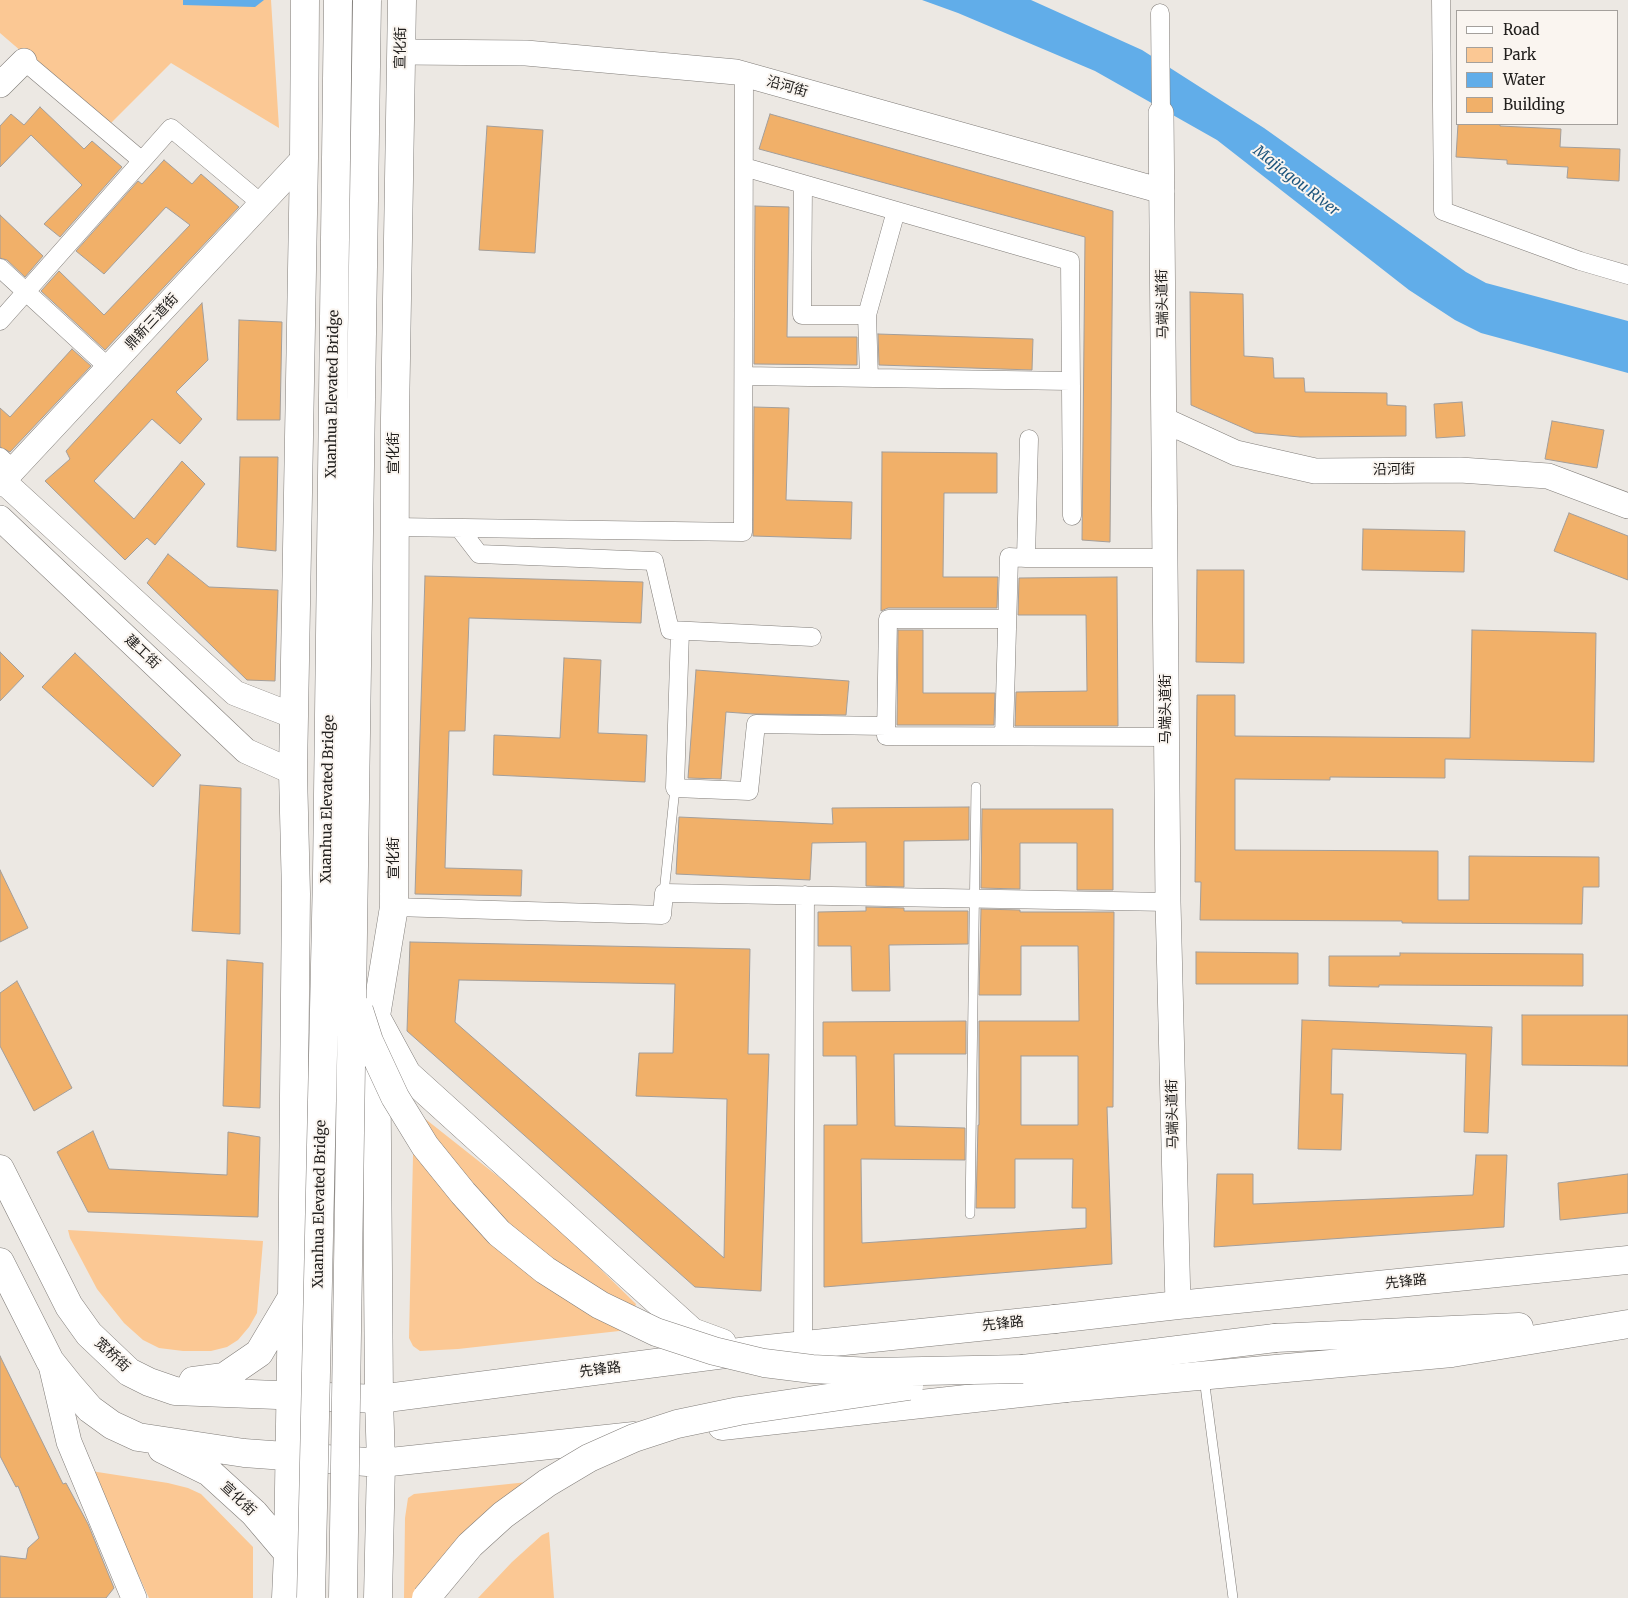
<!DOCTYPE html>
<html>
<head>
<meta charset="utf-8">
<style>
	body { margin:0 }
	#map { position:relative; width:1628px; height:1598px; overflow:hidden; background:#ece8e3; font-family:Merriweather,serif }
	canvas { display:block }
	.legend { position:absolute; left:1456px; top:10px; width:162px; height:115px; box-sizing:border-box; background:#faf5f0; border:1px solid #a4a09c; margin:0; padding:6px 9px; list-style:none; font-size:15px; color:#22201e }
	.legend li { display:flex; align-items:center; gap:10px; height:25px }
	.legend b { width:25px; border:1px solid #a4a09c }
</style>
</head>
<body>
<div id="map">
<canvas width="1628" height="1598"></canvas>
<ul class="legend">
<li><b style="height:6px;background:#fff"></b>Road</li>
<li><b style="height:14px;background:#fbc894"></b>Park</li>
<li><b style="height:14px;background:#61ade9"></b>Water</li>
<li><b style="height:14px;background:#f1b069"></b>Building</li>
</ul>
</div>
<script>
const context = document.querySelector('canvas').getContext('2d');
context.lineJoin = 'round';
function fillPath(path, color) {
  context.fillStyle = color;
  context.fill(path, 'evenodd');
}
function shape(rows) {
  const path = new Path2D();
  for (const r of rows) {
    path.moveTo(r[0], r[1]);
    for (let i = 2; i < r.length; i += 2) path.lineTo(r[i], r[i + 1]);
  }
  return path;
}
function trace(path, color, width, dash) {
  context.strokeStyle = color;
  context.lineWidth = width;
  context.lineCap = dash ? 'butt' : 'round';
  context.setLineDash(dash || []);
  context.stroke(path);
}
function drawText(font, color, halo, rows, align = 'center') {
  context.font = font + ' Merriweather,"Noto Sans SC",serif';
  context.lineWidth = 4;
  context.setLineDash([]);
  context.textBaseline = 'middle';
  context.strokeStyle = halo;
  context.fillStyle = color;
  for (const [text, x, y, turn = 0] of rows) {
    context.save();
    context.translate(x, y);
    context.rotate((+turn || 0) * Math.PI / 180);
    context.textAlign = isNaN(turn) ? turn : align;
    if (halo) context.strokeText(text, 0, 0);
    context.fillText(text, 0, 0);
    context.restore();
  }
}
const green = shape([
	[0,0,271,0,279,128,171,63,108,126,0,33],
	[414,1110,538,1208,636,1304,628,1330,458,1349,420,1351,413,1346,409,1338],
	[68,1230,263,1241,257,1313,249,1327,238,1340,227,1347,211,1351,183,1351,159,1348,143,1340,124,1323,97,1289,70,1238],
	[91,1471,168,1483,188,1488,201,1494,253,1547,253,1598,149,1598],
	[537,1481,415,1598,404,1598,405,1518,408,1498,414,1494],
	[549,1532,554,1598,478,1598,512,1562,542,1535]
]);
const water = shape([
	[183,0,264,0,255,7,183,5],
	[922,0,1031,0,1142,50,1264,128,1466,272,1486,283,1628,321,1628,373,1481,333,1455,320,1409,290,1217,140,1095,71,958,13]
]);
const building = shape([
	[40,107,84,149,92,141,122,167,60,237,44,224,82,185,31,135,0,167,0,126,11,114,24,125,40,107],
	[770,114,1113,211,1110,542,1082,540,1085,237,759,149,770,114],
	[1458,124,1500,124,1500,126,1561,129,1560,147,1620,149,1619,181,1567,178,1568,167,1507,164,1507,160,1456,157,1458,124],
	[487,126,543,130,535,253,479,250,487,126],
	[164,160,192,184,201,174,239,207,105,350,41,291,59,271,104,315,190,225,166,207,104,274,76,251,138,181,142,184,164,160],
	[755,206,789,207,787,337,857,337,857,365,754,364,755,206],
	[0,215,43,256,25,277,7,260,0,258,0,215],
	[1190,292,1243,294,1244,356,1273,358,1274,378,1304,378,1305,392,1387,393,1387,405,1406,406,1406,436,1300,437,1255,433,1191,405,1190,292],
	[202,303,208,360,176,392,202,419,180,444,152,419,94,481,134,519,182,461,205,484,155,545,147,538,125,560,45,481,70,459,66,451,202,303],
	[239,320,282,322,280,420,237,420,239,320],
	[878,334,1033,339,1032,370,879,365,878,334],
	[72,349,91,366,10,452,0,447,0,408,10,417,72,349],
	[1462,402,1465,436,1436,438,1434,404,1462,402],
	[754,407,789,408,786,500,852,502,851,539,753,536,754,407],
	[1552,421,1604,430,1597,468,1545,459,1552,421],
	[882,452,997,453,997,493,944,493,943,577,998,577,997,608,888,608,881,611,882,452],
	[240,457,278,457,276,551,237,547,240,457],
	[1569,513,1628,536,1628,580,1554,551,1569,513],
	[1363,529,1465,531,1464,572,1362,570,1363,529],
	[168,554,209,587,278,590,275,681,247,680,147,583,168,554],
	[1197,570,1244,570,1244,663,1196,662,1197,570],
	[425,576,643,582,641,623,469,618,465,731,449,731,445,868,522,870,521,896,415,894,425,576],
	[1117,577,1118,726,1015,726,1016,692,1087,691,1086,615,1018,615,1019,578,1117,577],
	[898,630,923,630,923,693,995,693,994,725,897,725,898,630],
	[1472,630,1596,633,1594,762,1445,759,1445,778,1330,777,1330,780,1235,779,1235,850,1438,851,1438,900,1469,900,1469,856,1599,857,1599,887,1583,887,1582,924,1402,923,1402,921,1200,920,1201,882,1195,882,1197,695,1235,695,1235,736,1470,738,1472,630],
	[0,652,24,676,0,701,0,652],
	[75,653,181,755,153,787,42,687,75,653],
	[564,658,601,660,598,733,647,735,645,782,493,775,494,735,560,738,564,658],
	[696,670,849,681,846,715,753,714,726,712,721,779,688,778,696,670],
	[200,785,241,788,240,934,192,931,200,785],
	[969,807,969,840,904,841,904,887,866,886,866,842,812,843,810,880,676,874,679,817,833,824,832,808,969,807],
	[982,809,1113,809,1113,890,1077,890,1077,843,1020,843,1020,889,981,888,982,809],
	[0,870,28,928,0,942,0,870],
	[866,907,904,908,904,911,968,911,968,944,889,945,890,991,852,991,851,946,818,946,818,912,866,911,866,907],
	[981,909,1020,910,1020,912,1114,912,1113,1107,1107,1107,1112,1264,824,1287,824,1125,857,1125,856,1056,823,1056,823,1022,966,1021,966,1054,894,1054,895,1126,965,1128,965,1160,861,1159,862,1243,1086,1228,1086,1208,1072,1208,1073,1159,1015,1159,1015,1208,976,1208,978,1125,979,1125,979,1021,1079,1021,1078,946,1021,946,1021,995,979,995,981,909],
	[1021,1056,1078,1056,1078,1125,1021,1125,1021,1056],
	[410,942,750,949,748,1054,769,1054,761,1291,695,1287,407,1031,410,942],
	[459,980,675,984,673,1053,639,1053,636,1096,727,1099,724,1258,455,1022,459,980],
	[1196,952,1298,953,1298,984,1196,984,1196,952],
	[1400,953,1583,954,1583,986,1379,985,1379,987,1329,986,1329,956,1400,956,1400,953],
	[227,960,263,963,260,1108,223,1106,227,960],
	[17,981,72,1088,34,1111,0,1046,0,993,17,981],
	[1522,1015,1628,1015,1628,1066,1522,1065,1522,1015],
	[1302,1020,1492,1027,1488,1133,1464,1132,1466,1054,1332,1049,1331,1094,1343,1094,1341,1150,1298,1149,1302,1020],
	[93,1131,109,1169,227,1175,228,1132,260,1137,258,1217,88,1212,57,1152,93,1131],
	[1476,1155,1507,1155,1504,1227,1214,1247,1217,1174,1253,1174,1253,1204,1473,1195,1476,1155],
	[1628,1174,1628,1213,1560,1220,1558,1183,1628,1174],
	[0,1356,63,1484,66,1483,88,1524,114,1588,106,1598,0,1598,0,1556,26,1559,28,1548,39,1538,18,1486,16,1487,0,1456,0,1356]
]);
const lane = shape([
	[664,893,675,788],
	[970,1214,976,787],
	[1204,1378,1233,1598]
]);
const street = shape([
	[1441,0,1443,211,1580,261,1628,275],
	[1160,13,1161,113],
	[24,61,141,160],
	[744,167,1070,261,1072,516],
	[803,184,802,315,867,315],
	[0,268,109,368],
	[0,321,171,128,262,204],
	[744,376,1070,381],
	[869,378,867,315,896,211],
	[0,457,13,469],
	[394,527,743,532,744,75],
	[459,528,479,554,654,561,670,630,812,637],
	[1026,558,1165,558],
	[1007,619,888,619,886,736,1167,737],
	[680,631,675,788,749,791,756,724,886,726],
	[1004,736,1009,557,1026,558,1029,439],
	[394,907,662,915,664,893,1168,902],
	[803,1346,805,895]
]);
const secondary = shape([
	[401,52,526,53,736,72,1162,191],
	[0,85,24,61],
	[1161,113,1168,902,1178,1305],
	[1164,420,1236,453,1315,471,1460,470,1548,476,1628,506],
	[3,481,235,693,294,716],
	[0,484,304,158],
	[0,518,246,751,293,772],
	[50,1361,69,1442,134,1598]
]);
const primary = shape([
	[1055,1319,1178,1305,1628,1260],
	[1275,1338,1519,1327],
	[1066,1388,1452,1353,1628,1324]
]);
const highway = shape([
	[377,1019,407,1074,692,1332,722,1343],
	[0,1169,69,1306,89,1334,129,1372,149,1382,175,1391,379,1399,748,1351,1055,1319],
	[0,1262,50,1361,70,1386,90,1409,112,1425,138,1437,244,1453,381,1463,634,1436],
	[1023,1369,1275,1338],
	[193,1381,224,1377,259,1353,291,1299],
	[722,1426,1066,1388],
	[162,1449,209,1472,254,1513,288,1553],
	[286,1598,288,1553,292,1297,296,894,293,772,304,158,305,0],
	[378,1598,381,1463,379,1399,376,1016,394,907,395,418,402,0]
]);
const highwayBridge = shape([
	[359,1010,369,1041,395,1097,425,1146,463,1193,499,1233,545,1270,600,1305,656,1332,714,1351,764,1363,812,1369,873,1372,1023,1369],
	[311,1598,327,874,338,0],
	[343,1598,367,0],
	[426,1598,470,1545,503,1515,547,1483,589,1458,634,1438,677,1424,739,1411,909,1386]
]);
const streetNames = [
	["宣化街",401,48,-89],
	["沿河街",787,87,16],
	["马端头道街",1163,304,-91],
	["鼎新三道街",152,322,-47],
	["Xuanhua Elevated Bridge",333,394,-89],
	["宣化街",394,453,-90],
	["沿河街",1394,470,-1],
	["建工街",142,652,43],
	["马端头道街",1166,709,-90],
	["Xuanhua Elevated Bridge",328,799,-89],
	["宣化街",394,858,-90],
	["马端头道街",1173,1114,-91],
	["Xuanhua Elevated Bridge",320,1204,-89],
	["先锋路",1406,1282,-6],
	["先锋路",1003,1324,-6],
	["宽桥街",112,1355,43],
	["先锋路",600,1370,-7],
	["宣化街",238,1499,43]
];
const waterNames = [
	["Majiagou River",1296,181,38]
];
fillPath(green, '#fbc894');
fillPath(water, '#61ade9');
fillPath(building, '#f1b069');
trace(building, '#a39e9a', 1);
trace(lane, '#817d79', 10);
trace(street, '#817d79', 19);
trace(secondary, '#817d79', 26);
trace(primary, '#817d79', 29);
trace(highway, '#817d79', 29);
trace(lane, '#fff', 9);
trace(street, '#fff', 18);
trace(secondary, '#fff', 25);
trace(primary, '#fff', 28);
trace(highway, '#fff', 28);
trace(highwayBridge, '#817d79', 29, []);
trace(highwayBridge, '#fff', 28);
drawText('14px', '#22201e', '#faf5f0', streetNames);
drawText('italic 15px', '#1e567e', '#faf5f0', waterNames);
</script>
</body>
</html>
